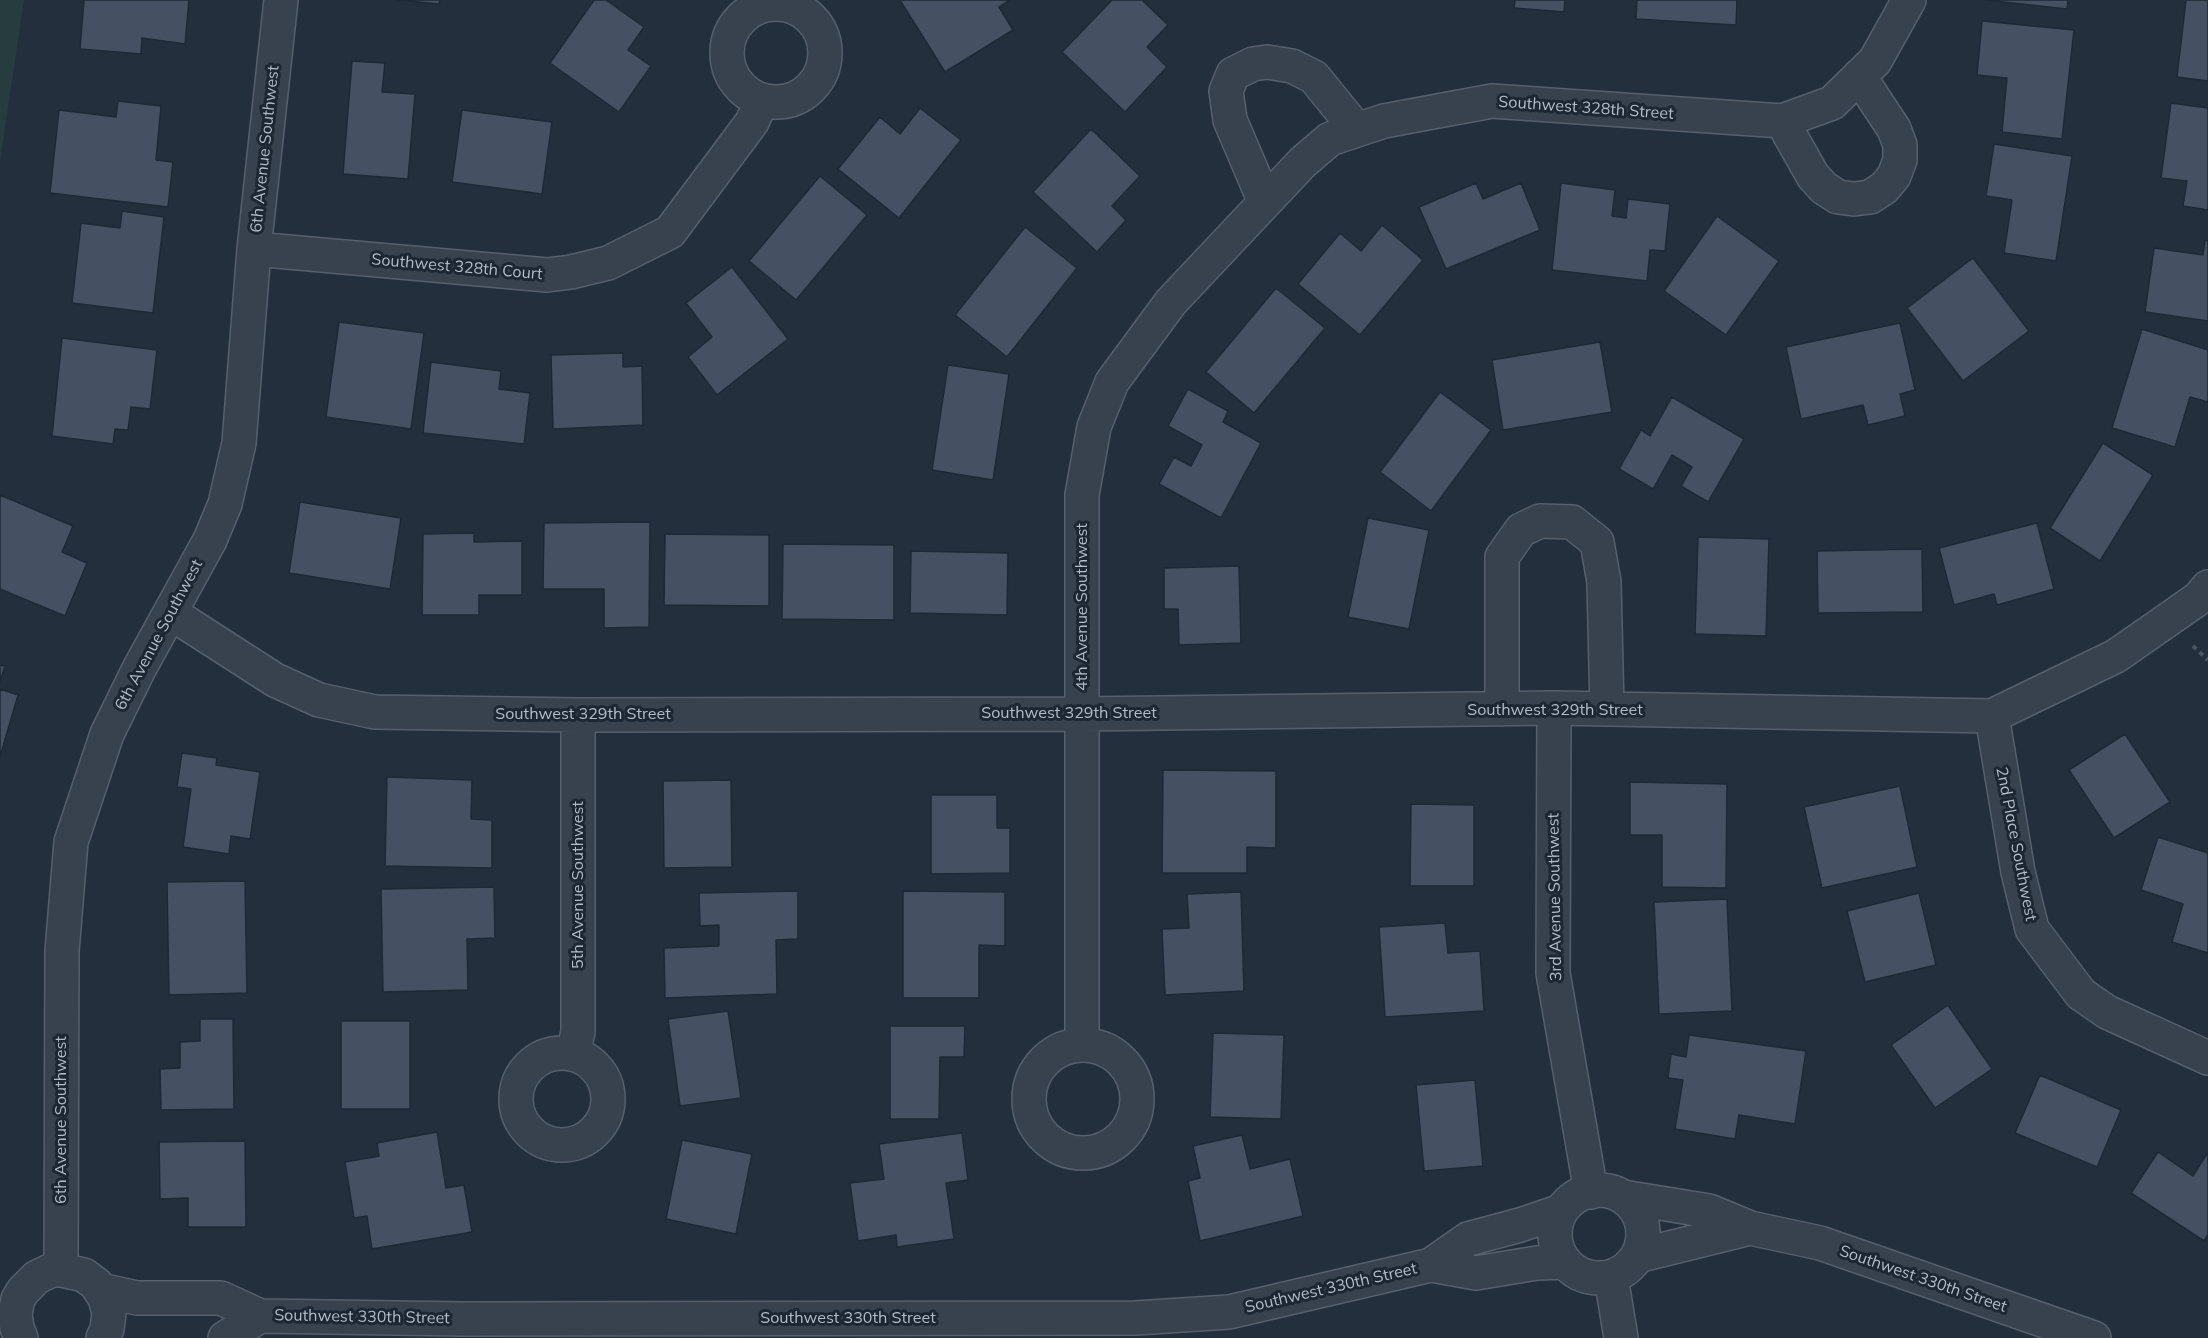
<!DOCTYPE html>
<html>
<head>
<meta charset="utf-8">
<style>
	body { margin:0 }
	canvas { display:block; background:#242f3e }
</style>
</head>
<body>
<canvas width="2208" height="1338"></canvas>
<script>
const context = document.querySelector('canvas').getContext('2d');
context.lineJoin = 'round';
function fillPath(path, color) {
  context.fillStyle = color;
  context.fill(path, 'evenodd');
}
function shape(rows) {
  const path = new Path2D();
  for (const r of rows) {
    if (r.length === 3) {
      path.moveTo(r[0] + r[2], r[1]);
      path.arc(r[0], r[1], r[2], 0, 2 * Math.PI);
      continue;
    }
    path.moveTo(r[0], r[1]);
    for (let i = 2; i < r.length; i += 2) path.lineTo(r[i], r[i + 1]);
  }
  return path;
}
function trace(path, color, width, dash) {
  context.strokeStyle = color;
  context.lineWidth = width;
  context.lineCap = dash ? 'butt' : 'round';
  context.setLineDash(dash || []);
  context.stroke(path);
}
function drawText(font, color, halo, rows, align = 'center') {
  context.font = font + ' Mulish,sans-serif';
  context.lineWidth = 6;
  context.setLineDash([]);
  context.textBaseline = 'middle';
  context.strokeStyle = halo;
  context.fillStyle = color;
  for (const [text, x, y, turn = 0] of rows) {
    context.save();
    context.translate(x, y);
    context.rotate((+turn || 0) * Math.PI / 180);
    context.textAlign = isNaN(turn) ? turn : align;
    if (halo) context.strokeText(text, 0, 0);
    context.fillText(text, 0, 0);
    context.restore();
  }
}
const green = shape([
	[0,0,24,0,0,161]
]);
const building = shape([
	[84,0,189,0,185,44,142,38,141,54,80,49,84,0],
	[398,0,440,0,439,4,398,0],
	[594,0,606,0,644,27,628,50,651,66,619,112,550,63,594,0],
	[900,0,1010,0,999,7,1013,30,945,72,900,0],
	[1112,0,1142,0,1168,25,1147,47,1167,67,1125,112,1062,52,1112,0],
	[1515,0,1565,0,1564,12,1514,8,1515,0],
	[1637,0,1737,0,1736,25,1636,19,1637,0],
	[1985,0,2068,0,2067,9,1985,0],
	[2186,0,2208,0,2208,81,2177,77,2186,0],
	[1982,21,2074,30,2062,139,2002,132,2007,78,1977,75,1982,21],
	[352,61,385,63,382,92,415,94,408,179,343,174,352,61],
	[118,101,161,106,156,160,173,162,168,207,50,193,59,110,116,117,118,101],
	[2171,103,2208,108,2208,210,2183,206,2187,181,2161,178,2171,103],
	[920,108,961,140,899,218,838,169,880,117,900,134,920,108],
	[462,110,552,122,542,194,452,182,462,110],
	[1091,129,1140,176,1112,206,1126,220,1097,252,1033,192,1091,129],
	[1994,144,2072,156,2056,261,2004,253,2012,200,1986,196,1994,144],
	[820,176,867,215,796,300,749,261,820,176],
	[1476,183,1483,199,1521,183,1540,230,1446,269,1419,207,1476,183],
	[1561,183,1615,190,1612,216,1626,218,1628,199,1670,204,1665,251,1650,250,1647,281,1552,270,1561,183],
	[122,211,164,217,153,313,72,303,81,223,120,228,122,211],
	[1717,216,1779,261,1726,335,1664,291,1717,216],
	[1382,225,1423,260,1360,335,1298,284,1340,233,1361,251,1382,225],
	[1025,227,1077,268,1007,357,955,315,1025,227],
	[2205,240,2208,241,2208,321,2145,312,2154,248,2203,255,2205,240],
	[1973,258,2029,331,1963,381,1907,308,1973,258],
	[732,267,788,339,717,395,688,357,712,337,686,303,732,267],
	[1276,288,1325,328,1254,413,1206,372,1276,288],
	[339,322,424,333,411,429,326,417,339,322],
	[1900,323,1915,390,1900,394,1905,416,1868,425,1863,405,1801,419,1786,347,1900,323],
	[2142,329,2208,350,2208,402,2190,397,2175,447,2112,428,2142,329],
	[62,338,157,350,150,409,131,407,128,430,115,429,113,444,52,436,62,338],
	[1600,342,1612,412,1503,430,1492,360,1600,342],
	[623,353,623,367,642,366,643,425,553,429,551,355,623,353],
	[431,362,501,371,499,389,530,393,524,444,423,433,431,362],
	[948,365,1009,374,993,480,932,470,948,365],
	[1188,389,1228,411,1223,422,1261,443,1221,518,1159,484,1174,457,1191,466,1202,445,1168,426,1188,389],
	[1440,392,1491,430,1431,511,1380,472,1440,392],
	[1672,397,1744,439,1708,502,1681,486,1692,467,1672,455,1653,489,1619,469,1641,430,1650,436,1672,397],
	[2103,443,2153,475,2100,561,2050,528,2103,443],
	[0,495,73,526,62,552,87,563,65,616,0,589,0,495],
	[300,502,401,518,390,589,289,573,300,502],
	[1368,518,1429,530,1409,629,1348,617,1368,518],
	[650,522,649,627,604,628,604,589,543,589,544,523,650,522],
	[2037,523,2054,589,1997,605,1994,594,1954,605,1939,548,2037,523],
	[474,533,474,542,522,541,522,595,479,595,479,615,422,615,423,534,474,533],
	[665,534,769,535,769,606,664,605,665,534],
	[1698,537,1769,539,1766,636,1695,634,1698,537],
	[783,544,894,545,894,620,782,619,783,544],
	[1922,549,1923,612,1818,613,1817,551,1922,549],
	[911,551,1008,553,1007,615,910,613,911,551],
	[1239,566,1241,643,1179,645,1178,609,1164,609,1164,568,1239,566],
	[0,665,5,666,0,681,0,665],
	[0,689,18,695,0,757,0,689],
	[2125,734,2170,802,2114,838,2069,770,2125,734],
	[182,753,217,758,216,765,260,772,250,839,231,836,229,854,183,847,191,789,177,787,182,753],
	[1163,770,1276,771,1276,848,1247,847,1247,873,1162,873,1163,770],
	[387,777,472,780,471,819,492,820,492,868,385,866,387,777],
	[731,780,732,867,664,868,663,781,731,780],
	[1630,782,1727,784,1726,888,1662,887,1662,835,1630,835,1630,782],
	[1900,786,1917,867,1822,888,1804,807,1900,786],
	[931,795,997,795,997,828,1010,828,1010,873,931,874,931,795],
	[1411,804,1474,805,1474,886,1410,886,1411,804],
	[2158,837,2208,853,2208,953,2172,942,2183,904,2141,890,2158,837],
	[245,881,247,993,169,995,167,882,245,881],
	[494,887,495,938,467,939,468,990,383,992,381,889,494,887],
	[798,891,798,939,776,940,777,994,665,998,664,948,719,946,719,925,700,926,699,893,798,891],
	[903,891,1005,892,1005,946,979,945,979,998,903,998,903,891],
	[1241,892,1244,991,1165,995,1162,929,1189,928,1187,894,1241,892],
	[1919,893,1936,965,1865,982,1847,911,1919,893],
	[1727,899,1732,1011,1659,1014,1654,902,1727,899],
	[1445,923,1448,953,1480,951,1484,1011,1385,1017,1379,927,1445,923],
	[1948,1005,1992,1069,1935,1108,1891,1045,1948,1005],
	[728,1011,741,1098,680,1106,668,1019,728,1011],
	[200,1019,233,1019,234,1109,161,1110,160,1069,180,1068,180,1042,200,1041,200,1019],
	[341,1021,410,1021,410,1109,341,1109,341,1021],
	[890,1026,965,1026,964,1057,940,1057,939,1119,890,1119,890,1026],
	[1213,1033,1284,1035,1281,1119,1210,1117,1213,1033],
	[1689,1035,1806,1051,1795,1124,1739,1115,1735,1139,1675,1129,1683,1080,1668,1078,1671,1054,1686,1057,1689,1035],
	[2040,1075,2121,1110,2097,1167,2015,1133,2040,1075],
	[1475,1080,1483,1166,1424,1171,1416,1085,1475,1080],
	[437,1132,446,1188,464,1185,472,1232,372,1249,367,1216,354,1218,345,1162,379,1156,377,1143,437,1132],
	[962,1133,968,1180,946,1183,954,1239,897,1247,896,1235,858,1241,850,1183,884,1179,879,1144,962,1133],
	[1242,1135,1250,1169,1290,1159,1303,1216,1200,1241,1188,1181,1200,1178,1193,1146,1242,1135],
	[682,1140,752,1154,736,1234,666,1219,682,1140],
	[245,1141,246,1227,188,1227,188,1198,160,1199,159,1142,245,1141],
	[2158,1152,2193,1176,2208,1152,2208,1234,2204,1241,2131,1193,2158,1152]
]);
const path = shape([
	[2193,646,2208,660]
]);
const minor = shape([
	[776,53,49],
	[1782,121,1813,176,1824,188,1838,197,1854,199,1870,197,1884,188,1894,176,1900,160,1900,145,1894,129,1859,76],
	[1265,202,1230,120,1226,91,1233,74,1253,64,1267,62,1292,66,1314,77,1357,130],
	[254,249,547,275,571,272,608,263,670,232,752,122,762,100],
	[171,613,275,680,319,700,375,712,578,715,1082,714,1554,708,1992,716,2116,656,2199,598,2208,587],
	[1554,708,1553,973,1591,1192],
	[1502,709,1502,557,1521,530,1540,521,1572,522,1597,542,1604,582,1607,709],
	[1992,716,2018,872,2032,929,2081,994,2107,1012,2208,1058],
	[1082,1044,1082,495,1094,427,1112,382,1171,302,1303,162,1330,139,1384,121,1492,101,1782,121,1832,103,1875,61,1909,0],
	[1083,1099,54],
	[562,1099,46],
	[573,1054,578,1032,578,715],
	[1599,1234,44],
	[1623,1197,1709,1211,1750,1228,1820,1243,2094,1338],
	[1637,1256,1750,1228],
	[1431,1265,1476,1273,1537,1263,1565,1262],
	[61,1270,62,951,71,842,107,734,139,669,210,540,225,504,239,443,254,249,281,0],
	[1611,1277,1621,1338],
	[100,1290,137,1298,221,1298,260,1316,463,1319,1136,1318,1229,1312,1431,1265,1468,1239,1520,1225,1561,1211],
	[21,1338,17,1328,15,1314,18,1299,23,1291,37,1277,52,1270,61,1270,84,1275,96,1284,105,1298,109,1313,107,1329,103,1338],
	[225,1338,260,1316]
]);
const streetNames = [
	["Southwest 328th Street",1586,108,4],
	["6th Avenue Southwest",265,149,-84],
	["Southwest 328th Court",457,267,5],
	["4th Avenue Southwest",1082,607,-90],
	["6th Avenue Southwest",159,635,-62],
	["Southwest 329th Street",1555,710],
	["Southwest 329th Street",1069,713],
	["Southwest 329th Street",583,714],
	["2nd Place Southwest",2016,844,79],
	["5th Avenue Southwest",578,885,-90],
	["3rd Avenue Southwest",1555,897,-91],
	["6th Avenue Southwest",61,1120,-90],
	["Southwest 330th Street",1923,1279,19],
	["Southwest 330th Street",1331,1288,-13],
	["Southwest 330th Street",362,1317,1],
	["Southwest 330th Street",848,1318]
];
fillPath(green, '#263c3f');
fillPath(building, '#455162');
trace(building, '#1f2835', 1.5);
trace(minor, '#565f6c', 36);
trace(path, '#44595c', 4, [4.5, 4.5]);
trace(minor, '#38414e', 33);
drawText('16px', '#b4bcc9', '#1d2633', streetNames);
</script>
</body>
</html>
